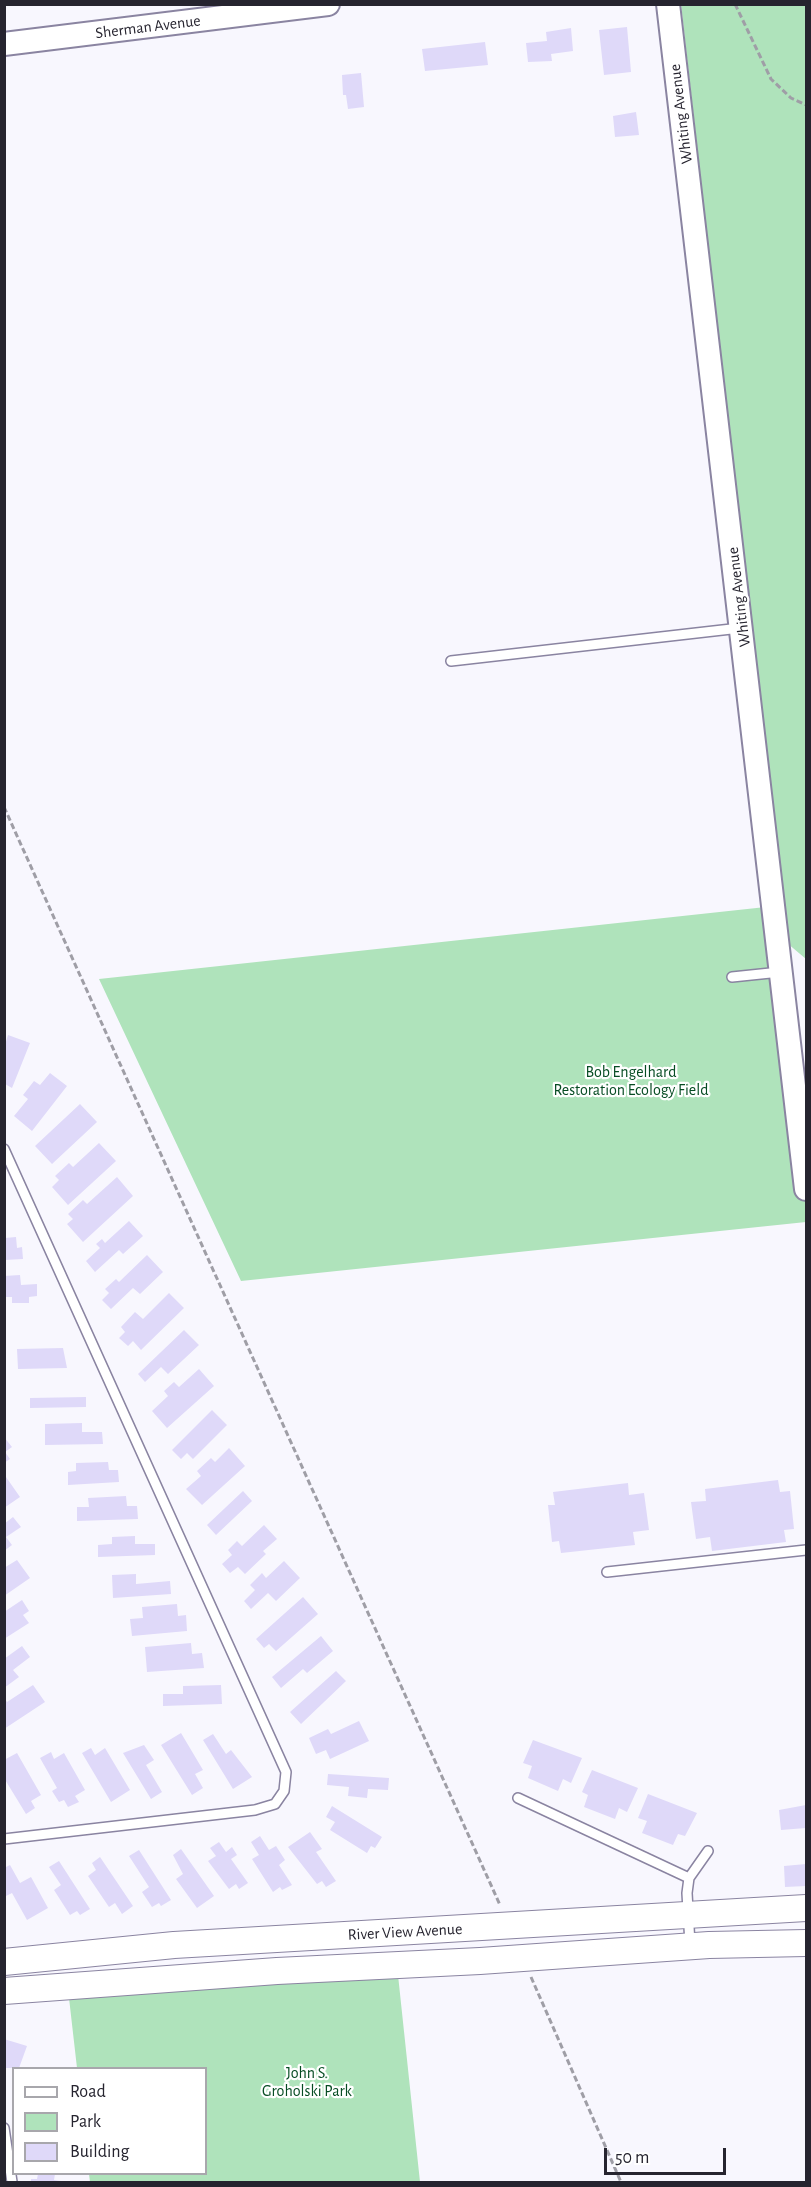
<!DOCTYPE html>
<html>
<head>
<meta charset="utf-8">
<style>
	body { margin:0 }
	#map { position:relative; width:811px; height:2187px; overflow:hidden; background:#f8f7fe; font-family:"Alegreya Sans",sans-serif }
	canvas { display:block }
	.frame { position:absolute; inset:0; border:6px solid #26242f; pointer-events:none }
	.legend { position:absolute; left:12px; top:2067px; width:195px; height:108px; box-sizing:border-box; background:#fff; border:2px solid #a8a7ac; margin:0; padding:8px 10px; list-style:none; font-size:18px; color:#26242f }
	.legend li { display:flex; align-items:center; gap:12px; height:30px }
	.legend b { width:30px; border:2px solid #a8a7ac }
	.scale { position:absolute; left:604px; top:2148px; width:122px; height:27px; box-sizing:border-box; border:3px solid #26242f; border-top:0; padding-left:8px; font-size:18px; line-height:21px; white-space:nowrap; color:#26242f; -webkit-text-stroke:4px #fff; paint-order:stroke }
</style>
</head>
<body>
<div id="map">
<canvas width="811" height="2187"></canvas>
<div class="frame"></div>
<ul class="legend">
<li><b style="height:8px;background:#fff"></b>Road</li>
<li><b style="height:16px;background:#afe3bb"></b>Park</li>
<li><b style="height:16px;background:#dfd9f9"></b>Building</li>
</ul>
<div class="scale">50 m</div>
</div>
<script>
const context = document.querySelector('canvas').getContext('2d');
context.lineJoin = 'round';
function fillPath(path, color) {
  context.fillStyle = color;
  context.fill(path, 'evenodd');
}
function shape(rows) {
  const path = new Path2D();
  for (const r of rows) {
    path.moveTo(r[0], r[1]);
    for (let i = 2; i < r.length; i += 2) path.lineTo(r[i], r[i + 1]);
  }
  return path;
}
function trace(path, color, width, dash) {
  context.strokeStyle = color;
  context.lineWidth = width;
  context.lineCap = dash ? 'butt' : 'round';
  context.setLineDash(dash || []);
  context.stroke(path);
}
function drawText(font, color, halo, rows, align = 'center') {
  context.font = font + ' "Alegreya Sans",sans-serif';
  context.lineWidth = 4.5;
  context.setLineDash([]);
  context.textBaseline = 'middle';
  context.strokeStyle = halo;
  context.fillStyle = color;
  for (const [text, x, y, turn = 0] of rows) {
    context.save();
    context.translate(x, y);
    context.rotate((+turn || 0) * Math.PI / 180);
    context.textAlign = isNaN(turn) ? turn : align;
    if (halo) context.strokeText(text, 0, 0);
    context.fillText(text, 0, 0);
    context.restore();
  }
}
const green = shape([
	[681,4,806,5,806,959,787,943],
	[775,906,806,1189,806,1222,241,1281,99,979],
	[398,1975,420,2182,90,2182,89,2174,206,2174,206,2068,77,2068,69,1998]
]);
const building = shape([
	[627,27,631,72,604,75,599,30],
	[571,28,573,51,551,54,552,61,528,62,526,43,547,41,546,32],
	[485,42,488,65,425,71,422,49],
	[361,73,364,107,348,109,346,95,343,95,342,75],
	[636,112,639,135,615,137,613,116],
	[8,1035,30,1043,12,1088,5,1084,5,1045],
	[50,1073,67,1086,32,1131,14,1116,28,1099,23,1095,34,1081,40,1085],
	[80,1104,97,1122,52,1164,35,1146],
	[99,1143,116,1161,68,1205,52,1187,59,1180,55,1176,69,1163,73,1167],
	[117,1177,133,1196,83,1242,67,1224,73,1219,68,1214,83,1200,87,1204],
	[129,1221,143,1236,123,1254,119,1250,95,1272,86,1261,100,1248,96,1244,102,1239,105,1243],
	[16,1237,17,1248,22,1247,23,1259,5,1260,5,1238],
	[147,1255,163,1272,140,1294,133,1288,111,1309,102,1300,109,1293,105,1289,116,1279,119,1282],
	[20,1275,21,1285,37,1284,37,1296,29,1297,29,1303,12,1303,12,1297,4,1297,4,1276],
	[169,1293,184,1308,141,1350,133,1341,128,1346,119,1338,125,1332,121,1327,135,1312,143,1319],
	[184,1330,199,1345,168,1374,161,1367,145,1382,138,1374],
	[63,1348,67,1368,18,1369,17,1349],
	[199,1369,214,1386,167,1428,152,1411,168,1396,164,1391,174,1382,179,1387],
	[86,1397,86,1407,30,1408,30,1398],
	[212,1410,227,1425,193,1459,187,1453,181,1459,172,1450],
	[82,1423,82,1432,102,1432,103,1444,45,1445,45,1424],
	[4,1437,12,1447,5,1452,10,1459,4,1463],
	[229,1448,245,1466,202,1505,186,1489,201,1476,197,1471,211,1458,215,1462],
	[108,1462,109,1470,118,1470,119,1482,68,1485,68,1472,76,1471,76,1463],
	[6,1477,20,1497,4,1508,4,1479],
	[778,1480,780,1492,790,1491,794,1529,784,1530,786,1542,712,1551,710,1537,696,1539,691,1502,706,1501,705,1489],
	[628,1483,629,1495,644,1493,649,1530,633,1532,635,1545,561,1553,559,1541,552,1542,548,1505,555,1505,553,1492],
	[243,1491,252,1501,216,1535,207,1525],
	[126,1496,127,1506,137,1506,138,1519,77,1521,77,1507,89,1507,88,1498],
	[13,1517,21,1527,6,1537,12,1545,4,1551,4,1524],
	[264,1525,277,1539,263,1551,266,1554,245,1574,238,1567,230,1573,222,1564,232,1555,228,1550,237,1541,242,1546],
	[135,1536,135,1544,155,1544,155,1555,98,1557,98,1545,112,1544,112,1537],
	[17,1560,30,1578,4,1596,4,1568],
	[284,1561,300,1578,276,1601,268,1593,251,1609,244,1601,255,1590,250,1585,262,1573,266,1578],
	[136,1574,136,1584,170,1581,171,1594,113,1598,112,1575],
	[303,1597,318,1614,276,1651,269,1644,264,1648,256,1639],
	[22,1600,29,1611,23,1615,29,1623,4,1639,4,1612],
	[177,1604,178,1616,186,1615,187,1631,132,1636,130,1619,143,1618,142,1607],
	[321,1636,333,1651,307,1673,303,1669,281,1688,272,1677],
	[191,1643,192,1654,202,1653,204,1668,147,1672,145,1647],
	[22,1646,30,1657,13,1670,19,1677,4,1688,4,1659],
	[336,1671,346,1681,301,1724,290,1712],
	[33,1685,45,1702,4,1729,4,1698,7,1702],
	[221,1685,222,1704,163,1706,163,1694,183,1694,183,1686],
	[359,1721,369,1741,330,1759,326,1750,316,1754,309,1738,328,1729,331,1734],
	[181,1733,203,1770,195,1774,203,1788,192,1795,161,1745],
	[213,1734,226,1754,231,1750,252,1777,233,1789,203,1740],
	[533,1740,582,1758,571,1783,563,1779,558,1791,528,1778,532,1766,523,1763],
	[144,1745,154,1760,146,1765,162,1792,151,1799,123,1753],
	[91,1748,95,1755,105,1748,130,1790,111,1802,82,1753],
	[51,1752,54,1759,64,1753,85,1790,75,1796,79,1802,68,1807,64,1800,59,1802,52,1791,57,1788,40,1758],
	[17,1753,41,1795,31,1801,35,1808,26,1814,4,1778,4,1760],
	[592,1770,638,1788,627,1812,619,1808,615,1819,584,1807,588,1795,582,1792],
	[328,1774,389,1778,388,1790,368,1789,367,1798,348,1796,349,1787,327,1785],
	[648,1794,697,1813,685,1836,678,1834,673,1845,642,1833,647,1821,638,1818],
	[806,1805,806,1828,781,1830,779,1810],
	[332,1806,382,1837,375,1848,371,1846,367,1853,330,1830,335,1822,326,1817],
	[310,1832,322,1849,316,1852,336,1881,326,1887,322,1881,317,1884,288,1847],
	[260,1836,269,1850,276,1846,285,1860,279,1865,292,1885,282,1890,280,1887,273,1892,252,1859,259,1855,251,1842],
	[219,1842,226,1852,232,1847,237,1855,231,1859,248,1883,239,1889,236,1884,229,1889,208,1861,216,1856,210,1848],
	[181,1849,214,1896,197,1908,176,1879,183,1874,173,1855],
	[139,1850,171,1900,161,1906,159,1903,152,1907,142,1892,149,1887,129,1856],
	[100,1857,133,1906,122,1914,115,1903,109,1907,88,1876,96,1870,92,1863],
	[59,1861,90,1909,80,1915,77,1911,70,1915,54,1890,61,1885,49,1867],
	[806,1864,806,1886,785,1887,784,1866],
	[10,1865,20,1883,31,1877,48,1908,27,1920,12,1893,6,1896,4,1868],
	[4,2039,27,2046,19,2068,4,2068],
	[38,2174,55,2174,54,2180,68,2182,31,2182,31,2179,37,2179]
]);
const path = shape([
	[735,4,771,79,791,98,806,105],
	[4,807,500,1905],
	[531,1977,621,2182]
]);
const service = shape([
	[451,661,740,628],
	[732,977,780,972],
	[4,1149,286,1772,284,1791,275,1804,255,1810,4,1839],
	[607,1572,806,1550],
	[518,1798,689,1878],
	[690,1944,687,1893,689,1878,708,1851],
	[4,2128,12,2182]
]);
const tertiary = shape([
	[668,4,806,1189],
	[4,44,328,4]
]);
const secondary = shape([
	[4,1962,174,1945,806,1908],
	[4,1991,277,1971,480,1961,709,1945,806,1943]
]);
const streetNames = [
	["Sherman Avenue",148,27,-7],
	["Whiting Avenue",681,114,-97],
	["Whiting Avenue",739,597,-97],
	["River View Avenue",405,1932,-3]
];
const parkNames = [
	["Bob Engelhard",631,1072],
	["Restoration Ecology Field",631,1090],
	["John S.",307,2073],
	["Groholski Park",307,2091]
];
fillPath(green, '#afe3bb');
fillPath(building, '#dfd9f9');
trace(service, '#8a84a1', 12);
trace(tertiary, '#8a84a1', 26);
trace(secondary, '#8a84a1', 28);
trace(path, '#9f9ea6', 3, [6, 3]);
trace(service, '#fff', 9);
trace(tertiary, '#fff', 22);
trace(secondary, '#fff', 26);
drawText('16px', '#26242f', '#fff', streetNames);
drawText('16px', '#064c23', '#fff', parkNames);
</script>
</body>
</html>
